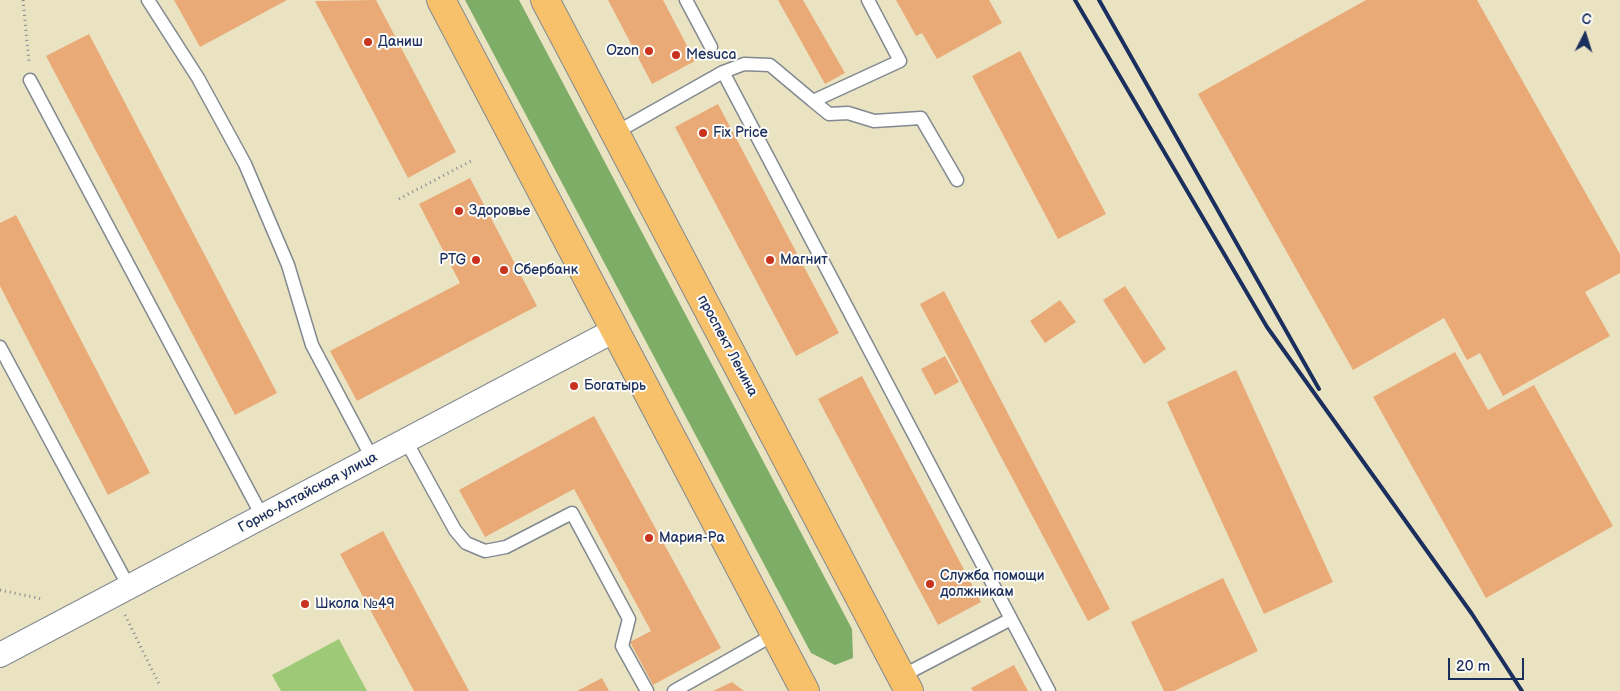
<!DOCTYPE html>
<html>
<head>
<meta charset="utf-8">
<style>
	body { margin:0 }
	#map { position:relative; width:1620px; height:691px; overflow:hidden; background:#eae3c2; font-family:"Balsamiq Sans",sans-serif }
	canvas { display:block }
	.north { position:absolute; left:1560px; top:10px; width:50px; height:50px; -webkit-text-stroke:4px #fdfcf7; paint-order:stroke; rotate:5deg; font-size:14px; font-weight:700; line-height:20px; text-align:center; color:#1b2f5e }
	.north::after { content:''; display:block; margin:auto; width:18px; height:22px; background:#1b2f5e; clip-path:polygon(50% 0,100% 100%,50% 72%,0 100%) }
	.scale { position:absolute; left:1448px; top:658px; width:76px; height:22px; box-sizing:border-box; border:2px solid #1b2f5e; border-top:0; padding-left:6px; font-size:15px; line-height:18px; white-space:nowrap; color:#1b2f5e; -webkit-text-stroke:4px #fdfcf7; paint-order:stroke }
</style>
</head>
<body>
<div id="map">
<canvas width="1620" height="691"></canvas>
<div class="north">С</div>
<div class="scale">20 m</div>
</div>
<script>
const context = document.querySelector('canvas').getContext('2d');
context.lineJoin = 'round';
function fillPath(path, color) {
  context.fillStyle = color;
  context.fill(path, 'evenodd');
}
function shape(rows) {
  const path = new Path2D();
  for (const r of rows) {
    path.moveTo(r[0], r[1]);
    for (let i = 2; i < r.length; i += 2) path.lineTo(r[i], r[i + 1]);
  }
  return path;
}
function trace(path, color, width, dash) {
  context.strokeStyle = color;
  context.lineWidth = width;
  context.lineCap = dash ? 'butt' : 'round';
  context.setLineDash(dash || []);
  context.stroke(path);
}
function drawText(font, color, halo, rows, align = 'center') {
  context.font = font + ' "Balsamiq Sans",sans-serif';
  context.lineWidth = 4;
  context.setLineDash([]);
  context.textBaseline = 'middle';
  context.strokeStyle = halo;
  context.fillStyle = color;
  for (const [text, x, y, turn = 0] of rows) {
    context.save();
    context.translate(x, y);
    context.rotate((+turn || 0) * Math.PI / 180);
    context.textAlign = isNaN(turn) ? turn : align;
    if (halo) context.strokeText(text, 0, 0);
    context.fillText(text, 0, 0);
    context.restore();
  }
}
const green = shape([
	[339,639,367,691,281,691,272,675]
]);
const forest = shape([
	[465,0,519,0,852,629,853,658,835,665,811,653]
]);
const building = shape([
	[174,0,287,0,200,47],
	[376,0,456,152,408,178,315,1],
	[608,0,663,0,695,61,652,84],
	[778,0,803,0,845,73,825,84],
	[896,0,989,0,1002,23,937,59,922,33,916,36],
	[1366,0,1477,0,1620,254,1620,273,1585,292,1610,336,1503,396,1480,353,1467,360,1444,318,1353,370,1198,94],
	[89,34,277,393,235,415,46,56],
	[1020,51,1106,214,1058,239,972,76],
	[718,104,839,333,796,356,675,127],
	[470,178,537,306,357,401,330,351,460,283,419,204],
	[16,215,150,473,108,495,0,286,0,223],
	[1125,286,1166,349,1144,364,1103,300],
	[944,291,1110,609,1088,621,920,304],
	[1060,300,1076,322,1045,343,1030,321],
	[1455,352,1488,410,1534,385,1613,526,1486,598,1373,397],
	[945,356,959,382,935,395,921,369],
	[1236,370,1333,582,1264,614,1167,402],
	[862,376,981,602,938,625,818,399],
	[594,416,721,648,653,685,630,642,651,631,574,489,485,537,459,490],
	[383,531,469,691,414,691,340,554],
	[1223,578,1258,651,1174,691,1164,691,1131,622],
	[1014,665,1028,691,973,691,971,688],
	[602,678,609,691,577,691],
	[732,682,744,691,713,691]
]);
const path = shape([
	[23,0,29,62],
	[399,199,471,161],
	[0,590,42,599],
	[125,615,160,686]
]);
const service = shape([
	[148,0,198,78,245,164,288,265,312,345,372,458],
	[686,0,711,47],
	[723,72,1049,691],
	[30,80,262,516],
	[813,101,829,114,848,113,874,121,921,118,957,180],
	[615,133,723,72,744,64,770,65,813,101,900,61,868,0],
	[0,347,129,587],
	[406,441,455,530,466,543,485,551,506,547,572,513,629,619,622,646,647,691],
	[902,676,1011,619],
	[674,691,775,634]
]);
const minor = shape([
	[0,655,615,330]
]);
const primary = shape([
	[441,0,805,691],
	[545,0,909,691]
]);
const rail = shape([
	[1075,0,1267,327,1472,614,1522,691],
	[1099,0,1319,389]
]);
const markers = [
	[368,42,5,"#c8321e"],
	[649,51,5,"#c8321e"],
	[676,55,5,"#c8321e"],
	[703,133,5,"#c8321e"],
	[459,211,5,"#c8321e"],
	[476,260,5,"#c8321e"],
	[770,260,5,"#c8321e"],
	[504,270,5,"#c8321e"],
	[574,386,5,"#c8321e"],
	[649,538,5,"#c8321e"],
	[930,584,5,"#c8321e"],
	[305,604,5,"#c8321e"]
];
const poiNames = [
	["Даниш",378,42],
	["Ozon",639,51,"right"],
	["Mesuca",686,55],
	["Fix Price",713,133],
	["Здоровье",469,211],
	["PTG",466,260,"right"],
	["Магнит",780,260],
	["Сбербанк",514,270],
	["Богатырь",584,386],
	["Мария-Ра",659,538],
	["Служба помощи",940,576],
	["должникам",940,592],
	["Школа №49",315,604]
];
const streetNames = [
	["проспект Ленина",727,346,62],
	["Горно-Алтайская улица",308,493,-28]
];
fillPath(green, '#9ec976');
fillPath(forest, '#7ead67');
fillPath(building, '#eaaa77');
trace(service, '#828990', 15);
trace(minor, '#828990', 26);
trace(primary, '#828990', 30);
trace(path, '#828990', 3, [1, 4]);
trace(service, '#fff', 12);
trace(minor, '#fff', 24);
trace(primary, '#f7c06b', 28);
trace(rail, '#1b2f5e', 4);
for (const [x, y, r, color] of markers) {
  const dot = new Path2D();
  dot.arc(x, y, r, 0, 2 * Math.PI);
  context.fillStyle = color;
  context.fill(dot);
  trace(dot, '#fdfcf7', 2);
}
drawText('14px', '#1b2f5e', '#fdfcf7', poiNames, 'left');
drawText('14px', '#1b2f5e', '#fdfcf7', streetNames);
</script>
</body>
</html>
